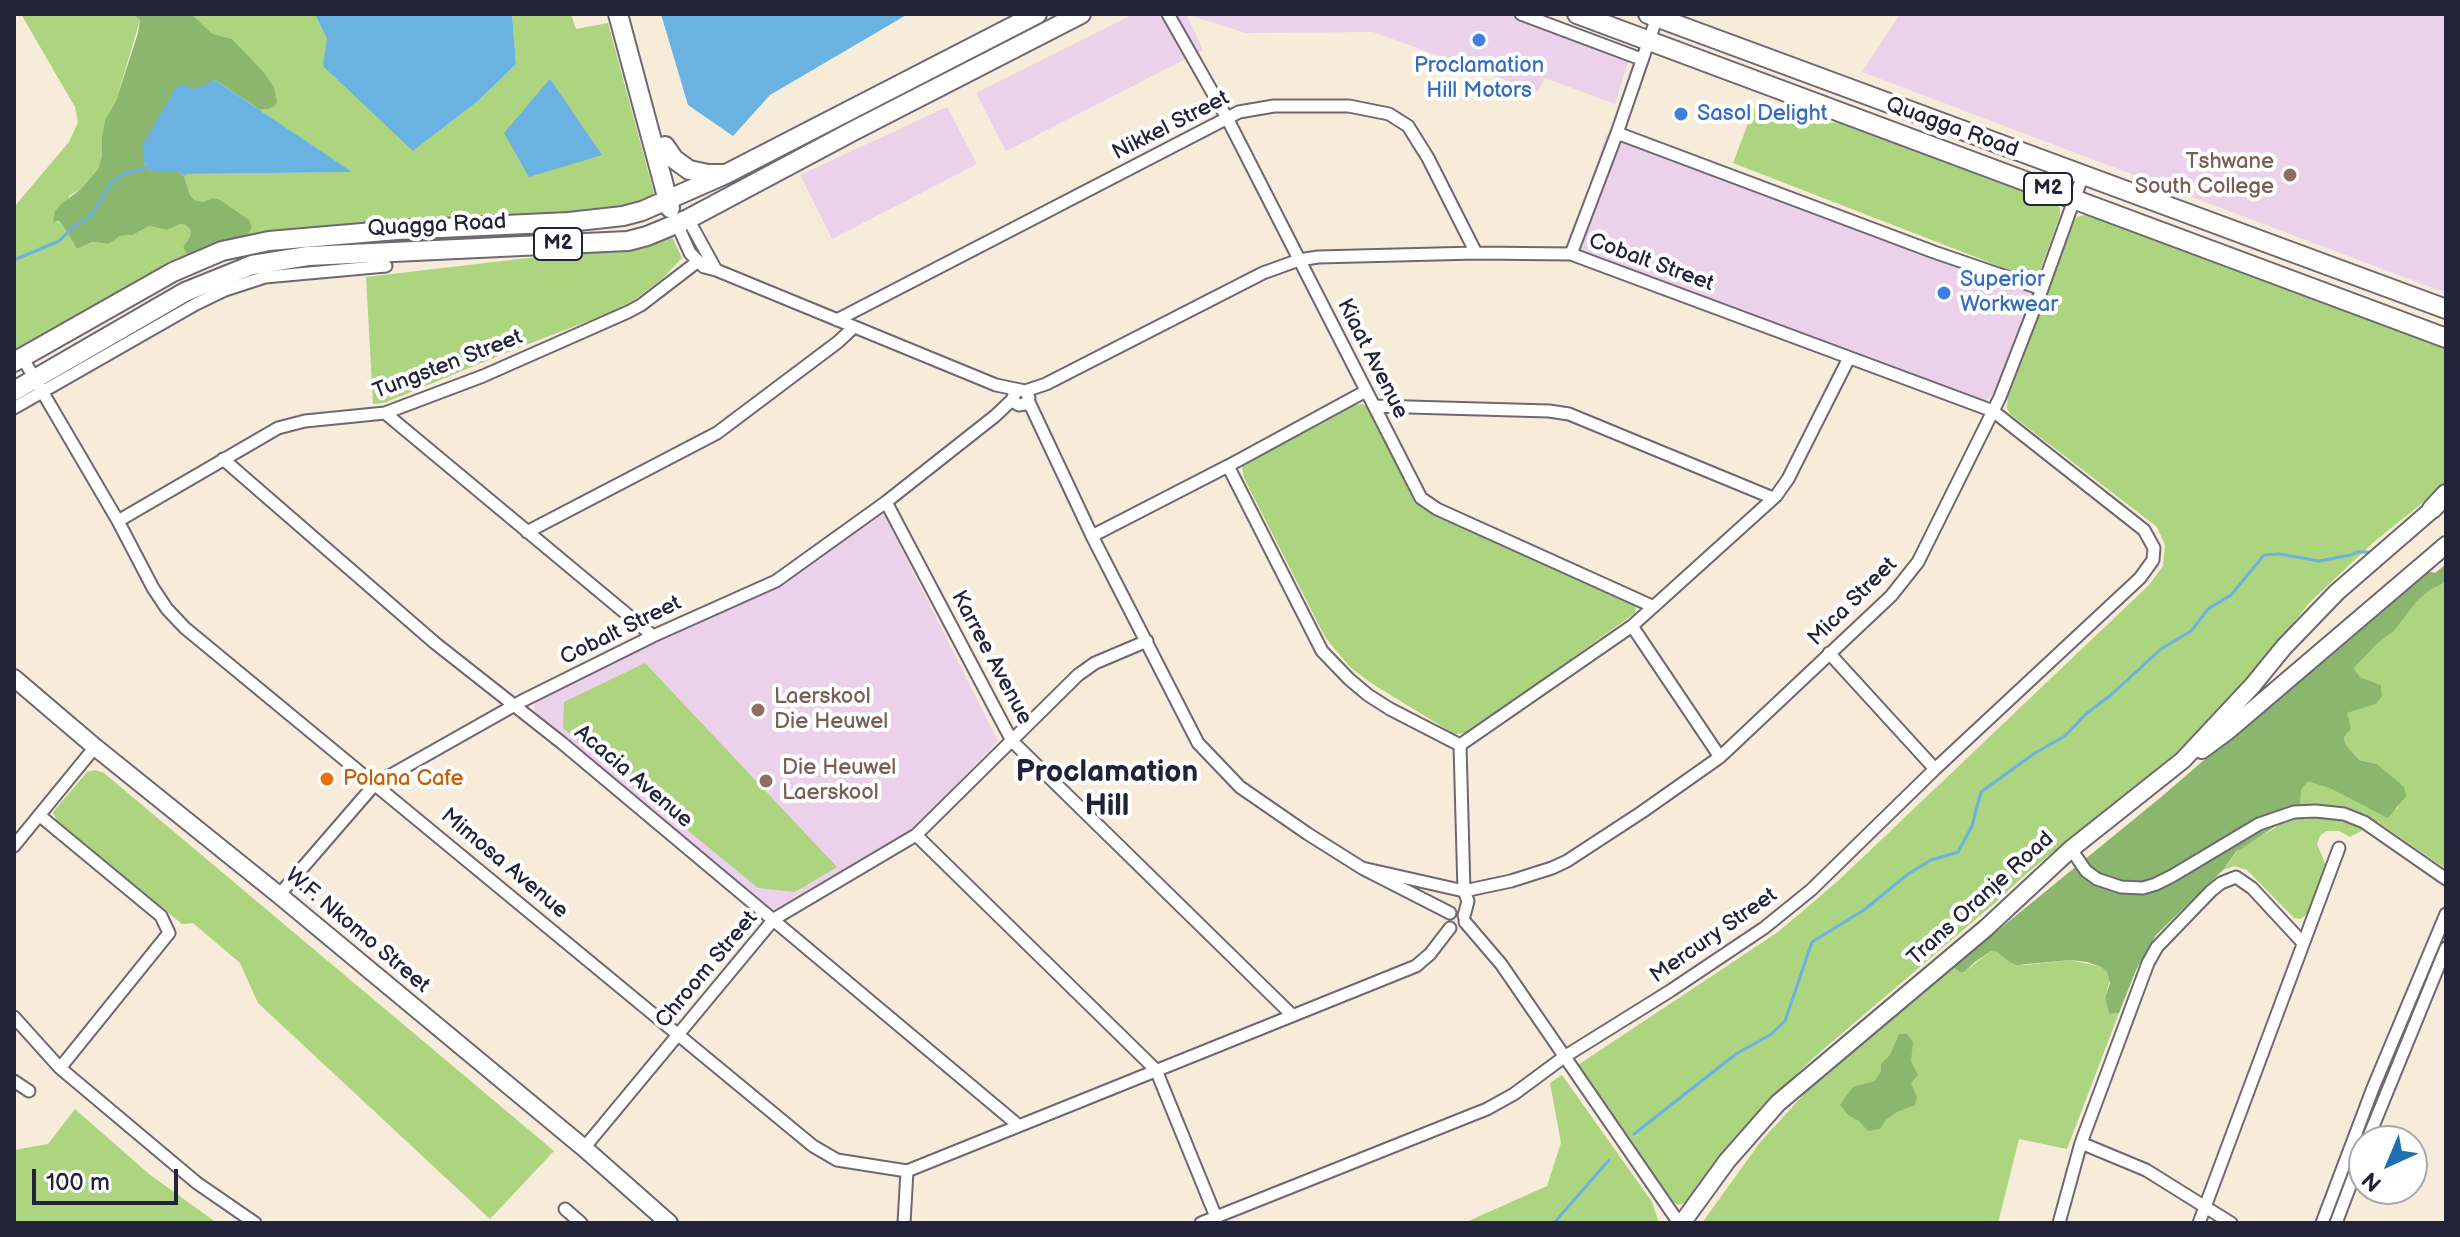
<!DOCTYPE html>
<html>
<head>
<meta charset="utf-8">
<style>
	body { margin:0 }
	#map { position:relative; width:2460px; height:1237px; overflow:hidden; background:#f7ebd9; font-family:"Balsamiq Sans",sans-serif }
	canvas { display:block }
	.frame { position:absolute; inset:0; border:16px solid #22223b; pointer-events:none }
	.north { position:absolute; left:2348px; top:1125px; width:80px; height:80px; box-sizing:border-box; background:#fff; border:2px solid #a7a7b1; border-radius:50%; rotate:224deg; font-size:22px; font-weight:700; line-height:32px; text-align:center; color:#22223b }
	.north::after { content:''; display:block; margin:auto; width:28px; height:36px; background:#1f6fb2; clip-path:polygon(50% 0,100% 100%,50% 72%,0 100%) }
	.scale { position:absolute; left:32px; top:1169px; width:146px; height:36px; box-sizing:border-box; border:4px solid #22223b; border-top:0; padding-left:10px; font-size:24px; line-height:28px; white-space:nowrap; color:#22223b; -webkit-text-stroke:6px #fff; paint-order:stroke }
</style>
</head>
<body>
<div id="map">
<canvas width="2460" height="1237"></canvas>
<div class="frame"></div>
<div class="north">N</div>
<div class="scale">100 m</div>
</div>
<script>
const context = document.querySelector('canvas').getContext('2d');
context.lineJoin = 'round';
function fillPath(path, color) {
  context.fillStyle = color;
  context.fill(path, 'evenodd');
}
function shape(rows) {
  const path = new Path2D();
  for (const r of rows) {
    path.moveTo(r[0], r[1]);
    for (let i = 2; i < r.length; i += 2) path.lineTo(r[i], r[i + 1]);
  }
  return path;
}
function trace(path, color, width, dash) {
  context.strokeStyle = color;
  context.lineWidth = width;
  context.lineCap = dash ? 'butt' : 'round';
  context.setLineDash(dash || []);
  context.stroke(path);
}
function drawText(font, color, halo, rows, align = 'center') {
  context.font = font + ' "Balsamiq Sans",sans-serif';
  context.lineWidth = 8;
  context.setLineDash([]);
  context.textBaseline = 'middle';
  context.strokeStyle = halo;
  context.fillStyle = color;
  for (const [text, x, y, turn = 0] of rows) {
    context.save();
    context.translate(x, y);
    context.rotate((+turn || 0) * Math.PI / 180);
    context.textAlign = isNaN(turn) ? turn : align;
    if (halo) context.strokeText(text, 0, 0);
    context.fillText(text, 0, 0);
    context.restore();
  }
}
const built = shape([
	[1134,14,1516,14,1630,57,1615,104,1545,78,1538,92,1373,32,1245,33,1186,14,1203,50,1006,151,976,93],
	[1900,14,2446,14,2446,293,1862,72],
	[947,107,977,164,832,239,800,175],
	[1606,135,2033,293,1996,392,1974,409,1593,267,1567,259],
	[880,506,998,741,915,828,771,911,535,714,534,706,537,700,772,587]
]);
const green = shape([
	[21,14,133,14,140,20,116,101,105,120,102,136,102,156,98,169,80,190,70,195,55,221,62,224,77,249,92,242,109,244,120,236,133,235,149,226,167,230,181,224,186,225,191,231,190,237,183,247,187,255,14,352,14,207,69,142,78,122,75,107],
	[191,14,315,14,327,39,413,151,478,101,516,64,512,14,571,14,576,29,608,23,654,193,643,202,610,210,294,228,248,235,252,227,213,198,202,202,195,200,190,195,184,176,187,174,351,172,260,110,268,109,274,87,263,71,232,39,213,34],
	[1754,108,1818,124,1839,122,2055,203,2060,208,2060,215,2039,274,2033,277,2022,275,1733,163],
	[2088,214,2446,347,2446,484,2375,541,2310,602,2238,693,2211,721,2172,756,2026,874,1996,902,1812,1059,1769,1102,1689,1202,1678,1205,1672,1201,1578,1065,1778,932,1839,880,2149,585,2163,566,2165,545,2157,527,2010,414,2007,408,2008,397,2072,225,2077,217],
	[670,232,682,258,663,278,634,300,612,312,513,350,384,403,373,404,366,277,639,245],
	[1362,404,1369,407,1373,412,1412,494,1424,507,1443,519,1631,602,1636,607,1635,613,1468,733,1454,734,1371,683,1350,667,1325,637,1244,478,1242,468,1244,462,1349,406],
	[2446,582,2446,869,2378,822,2350,837,2339,831,2326,831,2320,836,2317,844,2325,863,2326,871,2308,914,2300,919,2294,918,2247,870,2234,866,2223,870,2236,853,2246,844,2275,828,2308,780,2397,809,2401,801,2390,776,2377,764,2361,760,2347,748,2345,743,2344,737,2351,729,2346,713,2375,704,2382,695,2381,685,2360,677,2354,668,2378,643,2394,631,2417,601,2430,590],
	[645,663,837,867,795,892,758,888,563,728,564,702],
	[95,770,104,773,554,1151,490,1219,258,1003,240,963,193,923,182,924,56,820,53,812,87,772],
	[1991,951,1998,951,2009,962,2025,965,2071,960,2101,967,2107,972,2110,979,2105,998,2109,1014,2119,1013,2067,1149,2019,1139,1998,1223,1702,1223,1761,1141,1818,1079,1857,1045,1953,967,1961,973,1964,972],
	[1562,1075,1652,1202,1659,1223,1464,1223,1547,1186,1561,1143,1550,1083],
	[75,1109,149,1174,217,1223,14,1223,14,1150,48,1144]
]);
const forest = shape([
	[133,14,191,14,213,34,232,39,263,71,274,87,277,102,275,106,268,109,260,110,215,80,144,163,151,171,178,171,184,176,190,195,195,200,202,202,213,198,220,200,249,220,252,227,248,235,187,255,183,247,190,237,191,231,186,225,181,224,167,230,149,226,133,235,120,236,109,244,92,242,77,249,62,224,58,221,53,222,55,211,62,203,80,190,98,169,102,156,102,136,105,120,116,101,138,33,140,20],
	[2446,564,2446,582,2430,590,2417,601,2394,631,2378,643,2354,668,2360,677,2381,685,2382,696,2376,704,2347,713,2351,729,2344,737,2345,743,2348,748,2360,760,2377,764,2404,787,2406,796,2388,818,2332,789,2308,781,2301,790,2300,804,2285,820,2236,852,2223,870,2156,935,2136,970,2119,1013,2109,1014,2105,998,2110,983,2107,972,2101,967,2087,962,2071,960,2017,965,2009,962,1998,952,1991,951,1975,962,1964,972,1961,973,1953,967,2160,798,2424,570,2435,573],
	[1899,1034,1907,1034,1913,1042,1911,1061,1918,1075,1911,1083,1917,1097,1915,1105,1897,1112,1886,1120,1880,1129,1868,1131,1859,1121,1848,1115,1840,1105,1853,1087,1875,1081,1881,1071,1881,1064,1890,1055]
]);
const water = shape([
	[315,14,512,14,516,64,478,101,413,151,323,66,327,39],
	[661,14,908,14,770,95,733,136,688,105],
	[550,79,602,155,529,177,504,133],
	[215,80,352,172,187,174,184,176,178,171,151,171,144,163,142,146,175,89,183,84,194,89]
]);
const stream = shape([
	[14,260,59,241,73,227,92,215,112,181,126,173,148,168],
	[1634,1134,1736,1054,1770,1035,1785,1021,1812,942,1864,910,1908,874,1931,860,1958,852,1972,826,1981,792,2035,753,2065,736,2086,714,2112,694,2161,649,2191,631,2208,609,2231,595,2264,555,2280,554,2319,561,2351,555,2357,552,2369,552],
	[1554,1223,1609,1160]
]);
const street = shape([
	[1168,14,1227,118,1421,498,1437,509,1652,606],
	[1521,14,1641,59],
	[1617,133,1934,252,2042,289],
	[688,219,716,270],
	[677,224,690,253,704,267,716,270,996,385,1025,391,1029,398,1025,404,1019,405,1014,402,1013,397,1017,391],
	[1571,254,1617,133,1657,17],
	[837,320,1239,112,1274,106,1349,106,1389,114,1408,126,1428,158,1476,253],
	[22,357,118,521,153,588,167,609,185,628,813,1146,837,1160,907,1171],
	[1025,391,1046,384,1263,273,1299,260,1318,257,1476,253,1571,254,1993,411,2144,530,2154,548,2153,560,2140,578,1935,769,1811,890,1764,928,1670,991,1564,1057,1514,1094,1487,1109,1201,1223],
	[1028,400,1092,536,1198,743,1240,787,1308,834,1362,868,1450,913],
	[1374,406,1549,411,1569,414,1773,498],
	[14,408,196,304,225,290,265,277,386,266],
	[385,413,653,636],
	[223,459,435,643,562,743,1018,1125],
	[1228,466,1322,651,1349,679,1368,695,1390,709,1460,745],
	[886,502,1012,741,1292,1015],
	[118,521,278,428,305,421,385,413,483,376,628,312,641,305,697,262],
	[527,532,717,433,838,342,854,327],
	[1092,536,1228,466,1366,391],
	[1632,626,1720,757],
	[1829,653,1935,769],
	[1460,745,1632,626,1776,496,1788,479,1849,358],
	[1460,745,1464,891,1468,901,1464,916],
	[39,815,161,916,169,933,60,1068],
	[916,835,1156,1070,1216,1217],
	[14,846,95,747],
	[2071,849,2086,871,2097,879,2121,887,2143,888,2156,884,2172,876,2259,824,2294,812,2316,811,2344,814,2364,822,2446,879],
	[1362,868,1464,891,1511,881,1552,868,1567,861,1642,812,1720,757,1891,596,1918,562,2000,397,2042,289,2083,175],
	[279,895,375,784,522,701,653,636,776,581,886,502,995,416,1013,399],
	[1465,922,1501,964,1679,1223],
	[14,1017,60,1068,197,1183,255,1223],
	[14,1081,29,1091],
	[2367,1141,2446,948],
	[2081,1143,2146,1170,2231,1223],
	[584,1148,774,919,916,835,1078,675,1095,663,1147,641],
	[907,1171,1416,966,1430,954,1450,928],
	[565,1209,581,1223],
	[904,1223,907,1171],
	[2059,1223,2081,1143,2148,963,2157,947,2211,891,2221,883,2236,877,2252,888,2303,943],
	[2199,1223,2339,848],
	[2322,1223,2373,1088,2446,914],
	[2336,1223,2364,1149]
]);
const secondary = shape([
	[14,678,95,747,279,895,584,1148,669,1223],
	[2202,750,2229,730,2446,545],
	[1682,1223,1727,1161,1778,1103,1986,928,2071,849,2183,760,2253,685,2284,647,2337,592,2442,501]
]);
const primary = shape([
	[618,14,670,208],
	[1577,14,2446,338],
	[1648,14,2446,309],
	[665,146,674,159,689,170,708,174,723,174],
	[14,362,173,272,222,251,269,241,397,230,569,222,623,216,642,211,726,174,1037,14],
	[14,391,185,292,252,265,308,256,628,241,647,236,688,219,853,131,1081,14],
	[2432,509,2446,494]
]);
const markers = [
	[1479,40,8,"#3f7fe0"],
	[1681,114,8,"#3f7fe0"],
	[2290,175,8,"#8d6e63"],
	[1944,293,8,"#3f7fe0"],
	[758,710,8,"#8d6e63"],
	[327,779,8,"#e8710a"],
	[766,781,8,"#8d6e63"]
];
const shields = [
	[2048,189,48],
	[558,244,48]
];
const shieldNames = [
	["M2",2048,189],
	["M2",558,244]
];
const shopNames = [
	["Proclamation",1479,66,"center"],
	["Hill Motors",1479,91,"center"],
	["Sasol Delight",1697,114],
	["Superior",1960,280],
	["Workwear",1960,305]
];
const streetNames = [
	["Nikkel Street",1171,126,-27],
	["Quagga Road",1952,128,20],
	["Quagga Road",437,226,-3],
	["Cobalt Street",1651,263,20],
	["Kiaat Avenue",1372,359,63],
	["Tungsten Street",448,365,-21],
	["Mica Street",1853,602,-45],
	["Cobalt Street",621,631,-26],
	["Karree Avenue",991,658,62],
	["Acacia Avenue",633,777,40],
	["Mimosa Avenue",504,864,40],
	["Trans Oranje Road",1981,899,-42],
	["W.F. Nkomo Street",357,931,40],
	["Mercury Street",1714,936,-35],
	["Chroom Street",707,970,-50]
];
const educationNames = [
	["Tshwane",2274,162,"right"],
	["South College",2274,187,"right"],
	["Laerskool",774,697],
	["Die Heuwel",774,722],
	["Die Heuwel",782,768],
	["Laerskool",782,793]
];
const foodNames = [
	["Polana Cafe",343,779]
];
const districtNames = [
	["Proclamation",1107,773],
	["Hill",1107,807]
];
fillPath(built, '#ecd1ea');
fillPath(green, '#add47e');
fillPath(forest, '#8ab66d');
fillPath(water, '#6ab2e1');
trace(stream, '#6ab2e1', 3);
trace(street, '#6d6872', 15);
trace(secondary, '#6d6872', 20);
trace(primary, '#6d6872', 22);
trace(street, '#fff', 11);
trace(secondary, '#fff', 16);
trace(primary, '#fff', 18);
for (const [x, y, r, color] of markers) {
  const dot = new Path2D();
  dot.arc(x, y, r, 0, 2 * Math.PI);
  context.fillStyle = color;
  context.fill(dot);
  trace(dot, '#fff', 3);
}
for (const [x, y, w] of shields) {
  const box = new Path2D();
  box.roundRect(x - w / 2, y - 16, w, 32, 6);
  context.fillStyle = '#fff';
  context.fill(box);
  trace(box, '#22223b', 2);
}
drawText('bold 20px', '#22223b', null, shieldNames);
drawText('22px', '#366cbe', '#fff', shopNames, 'left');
drawText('22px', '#22223b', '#fff', streetNames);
drawText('22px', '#785e54', '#fff', educationNames, 'left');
drawText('22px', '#c56008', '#fff', foodNames, 'left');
drawText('bold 30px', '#22223b', '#fff', districtNames);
</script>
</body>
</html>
